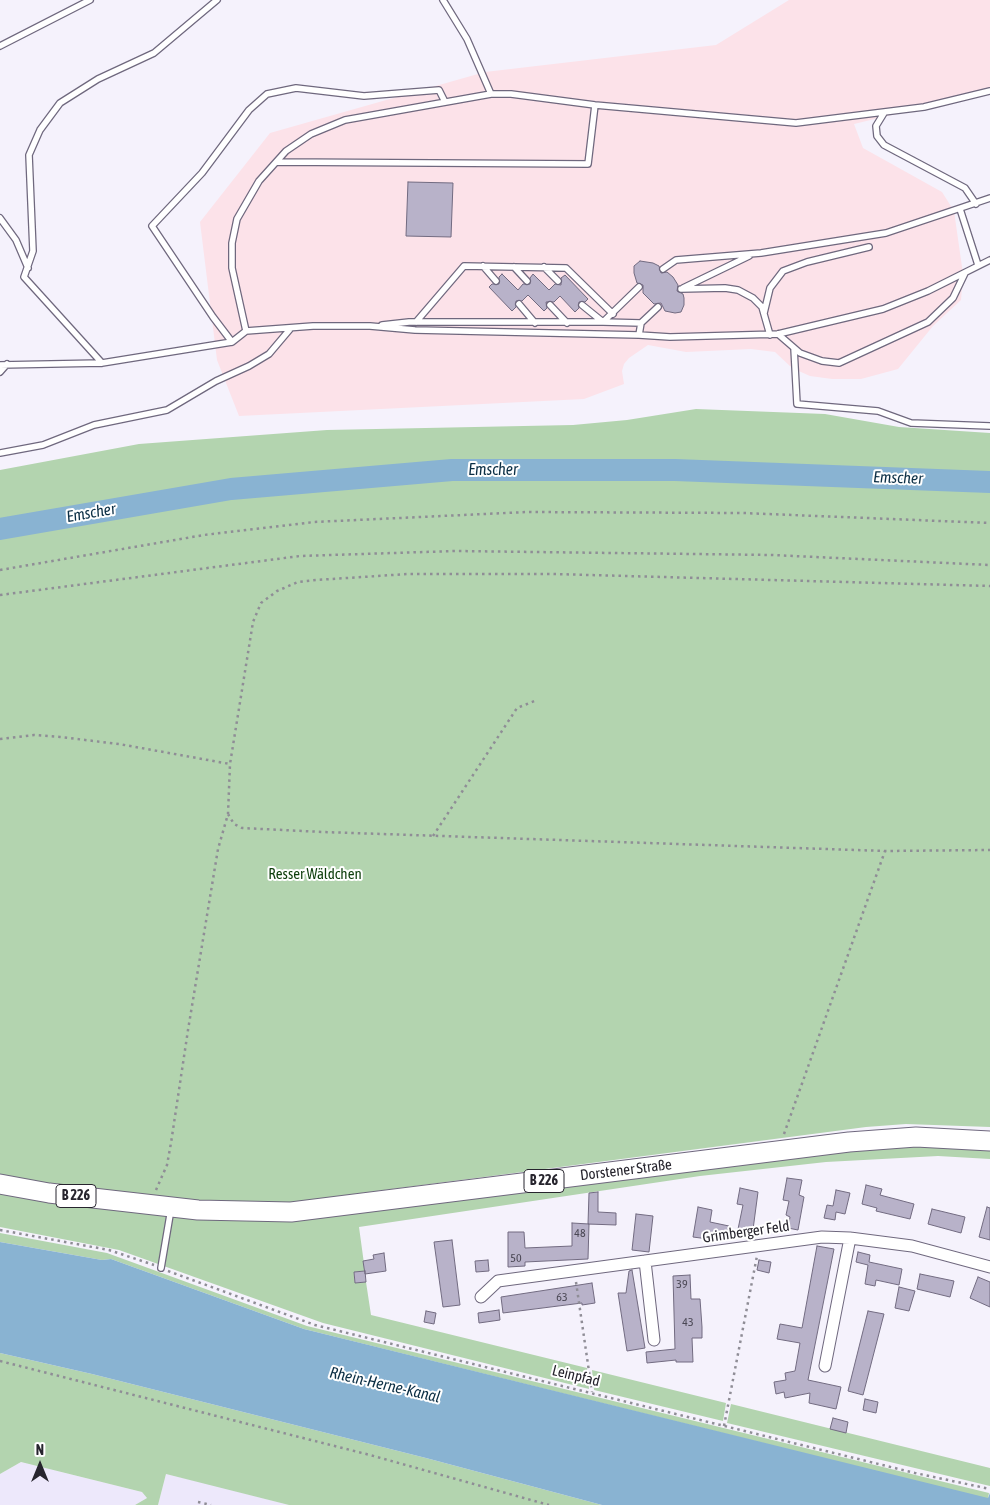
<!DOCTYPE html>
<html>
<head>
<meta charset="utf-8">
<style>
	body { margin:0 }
	#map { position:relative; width:990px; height:1505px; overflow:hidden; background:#f5f2fc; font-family:"Asap Condensed",sans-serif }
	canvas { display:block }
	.north { position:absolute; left:15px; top:1440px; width:50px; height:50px; -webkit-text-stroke:4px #fff; paint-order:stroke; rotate:0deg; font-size:14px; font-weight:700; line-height:20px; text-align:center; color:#27252e }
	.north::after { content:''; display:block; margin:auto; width:18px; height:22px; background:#27252e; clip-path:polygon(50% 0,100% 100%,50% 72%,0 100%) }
</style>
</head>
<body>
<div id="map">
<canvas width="990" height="1505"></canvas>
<div class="north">N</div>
</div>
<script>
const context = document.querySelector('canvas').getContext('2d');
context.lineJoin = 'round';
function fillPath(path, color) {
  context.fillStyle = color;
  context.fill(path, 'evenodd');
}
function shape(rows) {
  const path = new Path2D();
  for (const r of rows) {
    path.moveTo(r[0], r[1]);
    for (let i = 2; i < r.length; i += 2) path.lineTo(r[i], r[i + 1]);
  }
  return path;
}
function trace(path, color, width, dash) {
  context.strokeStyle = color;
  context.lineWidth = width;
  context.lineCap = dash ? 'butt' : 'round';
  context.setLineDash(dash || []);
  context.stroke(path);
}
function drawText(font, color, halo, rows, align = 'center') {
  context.font = font + ' "Asap Condensed",sans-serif';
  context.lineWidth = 4;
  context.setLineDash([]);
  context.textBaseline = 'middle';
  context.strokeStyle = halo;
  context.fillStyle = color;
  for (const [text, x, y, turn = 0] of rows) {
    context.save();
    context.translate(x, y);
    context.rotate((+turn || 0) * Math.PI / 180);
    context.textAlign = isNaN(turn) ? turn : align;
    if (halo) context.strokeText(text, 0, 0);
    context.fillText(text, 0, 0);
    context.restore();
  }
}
const built = shape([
	[21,1462,142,1492,147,1498,135,1505,0,1505,0,1474],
	[166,1474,213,1485,289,1505,158,1505]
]);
const industrial = shape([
	[789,0,990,0,990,91,854,124,863,148,942,192,954,211,963,274,961,300,933,326,898,369,861,379,832,379,810,376,792,368,775,352,751,349,686,352,648,345,629,358,624,364,622,371,624,384,584,399,239,416,217,360,200,222,270,133,485,72,716,45]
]);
const green = shape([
	[696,409,825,414,899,427,990,433,990,1127,906,1124,866,1127,354,1194,357,1212,845,1149,917,1144,990,1150,990,1159,938,1156,826,1162,700,1176,359,1227,365,1271,354,1272,355,1283,366,1282,371,1315,587,1368,589,1389,323,1323,119,1250,0,1227,0,470,139,444,327,430,573,425,627,420],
	[0,1233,107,1253,307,1326,989,1493,988,1499,304,1329,111,1259,102,1260,0,1242],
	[0,1353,92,1374,426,1458,602,1505,289,1505,166,1474,158,1505,135,1505,147,1498,142,1492,21,1462,0,1474],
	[592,1370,726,1403,723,1421,594,1390],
	[731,1404,990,1468,990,1486,727,1423]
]);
const water = shape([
	[0,1242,102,1260,111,1259,304,1329,988,1498,990,1493,990,1505,602,1505,426,1458,92,1374,0,1353]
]);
const river = shape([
	[0,529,231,489,452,470,675,470,990,482]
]);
const building = shape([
	[408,182,453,183,451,237,406,236,408,182],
	[640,261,653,263,659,266,661,273,667,272,673,277,678,285,677,291,683,294,684,298,684,305,681,312,675,313,665,311,661,303,654,304,643,293,643,285,637,283,634,273,634,266,640,261],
	[502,274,518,290,523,284,530,284,530,278,533,274,549,290,555,284,561,285,561,278,565,275,588,299,585,302,579,302,579,308,575,312,560,296,554,302,546,302,547,308,544,311,528,295,522,301,516,301,516,307,512,311,489,287,492,284,499,284,499,277,502,274],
	[787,1178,802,1180,799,1195,804,1197,798,1230,788,1228,790,1217,786,1215,789,1201,783,1200,787,1178],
	[866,1185,882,1189,880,1195,914,1204,910,1219,876,1211,877,1208,862,1204,866,1185],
	[740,1188,758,1192,752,1237,737,1234,743,1205,737,1204,740,1188],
	[836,1190,850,1193,845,1214,836,1212,835,1220,824,1218,827,1205,833,1206,836,1190],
	[598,1192,598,1212,616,1213,616,1225,588,1224,589,1193,598,1192],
	[698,1207,712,1210,710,1222,729,1226,727,1236,709,1232,708,1239,693,1237,698,1207],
	[987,1207,990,1208,990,1240,979,1237,987,1207],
	[932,1209,965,1217,961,1233,928,1224,932,1209],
	[636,1214,653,1216,649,1252,632,1250,636,1214],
	[572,1223,589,1224,588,1259,525,1262,525,1266,508,1267,508,1232,524,1232,525,1248,572,1246,572,1223],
	[452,1240,460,1305,443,1307,434,1242,452,1240],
	[817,1246,834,1249,808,1380,841,1387,836,1409,809,1403,810,1393,785,1398,784,1392,776,1394,774,1382,786,1380,785,1373,795,1371,800,1343,777,1339,780,1324,802,1328,817,1246],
	[858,1252,870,1255,869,1262,902,1269,899,1285,876,1280,875,1286,865,1284,868,1265,856,1262,858,1252],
	[384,1253,386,1271,365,1274,363,1261,374,1259,373,1255,384,1253],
	[488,1260,489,1271,476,1272,475,1261,488,1260],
	[759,1260,771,1262,769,1273,757,1270,759,1260],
	[632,1270,645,1348,627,1351,618,1293,626,1293,629,1271,632,1270],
	[365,1271,366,1282,355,1283,354,1272,365,1271],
	[920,1274,954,1281,950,1297,917,1289,920,1274],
	[690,1275,691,1299,700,1299,702,1327,702,1338,692,1338,693,1362,676,1362,676,1360,647,1363,646,1352,675,1349,673,1276,690,1275],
	[978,1277,990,1282,990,1307,970,1298,978,1277],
	[592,1283,595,1303,582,1305,582,1303,503,1313,501,1297,592,1283],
	[899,1287,915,1291,909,1311,895,1308,899,1287],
	[499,1310,500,1320,479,1323,478,1313,499,1310],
	[426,1311,436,1313,434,1324,424,1322,426,1311],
	[868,1311,884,1314,863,1395,848,1391,868,1311],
	[865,1399,878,1402,876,1413,863,1410,865,1399],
	[833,1418,848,1422,846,1433,830,1429,833,1418]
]);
const path = shape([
	[0,570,204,535,314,522,527,512,743,513,990,523],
	[0,595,300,556,456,551,772,555,990,565],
	[0,739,34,735,60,737,119,744,230,764],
	[228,814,234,824,242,828,323,832,885,851,990,850],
	[433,836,517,708,537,700],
	[784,1134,885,851],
	[156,1190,167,1165,171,1143,188,1030,218,849,228,814,230,764,253,622,261,603,277,591,298,582,316,580,408,574,553,574,990,586],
	[0,1230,109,1250,154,1265],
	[168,1271,315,1325,915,1473,990,1489],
	[576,1282,592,1392],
	[0,1361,370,1455,549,1505],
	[724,1426,757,1256],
	[198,1502,211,1505]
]);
const service = shape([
	[443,0,467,39,491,94],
	[0,46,90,0],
	[884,113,876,126,877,136,884,145,965,188,976,204],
	[277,162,588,164,595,105],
	[960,209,978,265],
	[0,218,16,240,28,268],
	[483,266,496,281],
	[514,267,527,281],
	[544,267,558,281],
	[663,269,676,260,761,253,886,233,990,198],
	[683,288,749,256],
	[681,289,725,288,738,290,753,298,762,307,770,335],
	[519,304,535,323],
	[550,305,567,323],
	[582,305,603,322,641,323],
	[764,313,770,288,783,271,807,262,869,247],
	[416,322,464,266,566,268,613,314],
	[382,325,409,322,603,322,639,287],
	[246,331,232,268,232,243,237,219,259,181,286,151,311,134,345,120,491,94,511,94,595,105,796,123,924,107,990,91],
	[778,334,800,353,822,361,839,363,928,322,953,298,965,273],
	[639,335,641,323,658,307],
	[232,342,213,317,152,226,202,173,249,110,267,94,296,88,364,96,439,90,445,102],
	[794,348,797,404,878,411,911,423,990,426],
	[102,363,24,277,33,251,29,155,40,130,60,103,98,79,154,53,217,0],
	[0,365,102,363,232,342,246,331,313,326,370,326,415,330,639,335,670,337,778,334,883,309,928,291,990,260],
	[0,372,7,364],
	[0,453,43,445,94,425,167,410,216,381,249,366,269,354,291,328],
	[161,1268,171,1209]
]);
const minor = shape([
	[645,1261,654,1340],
	[481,1297,498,1281,822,1237,850,1238,912,1246,990,1267],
	[825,1366,850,1238]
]);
const primary = shape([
	[0,1184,49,1193,198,1210,291,1212,849,1142,916,1137,990,1141]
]);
const numberNames = [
	["48",580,1233],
	["50",516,1258],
	["39",682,1284],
	["63",562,1297],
	["43",688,1322]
];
const shields = [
	[544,1181,40],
	[76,1196,40]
];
const shieldNames = [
	["B 226",544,1181],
	["B 226",76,1196]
];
const parkNames = [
	["Resser Wäldchen",315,874]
];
const streetNames = [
	["Dorstener Straße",626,1170,-7],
	["Grimberger Feld",746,1232,-8],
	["Leinpfad",576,1376,14]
];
const waterNames = [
	["Emscher",493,470],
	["Emscher",898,478,2],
	["Emscher",91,513,-10],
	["Rhein-Herne-Kanal",385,1385,13]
];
fillPath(built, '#ede8fb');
fillPath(industrial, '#fce2e9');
fillPath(green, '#b3d4af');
fillPath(water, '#89b3d2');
trace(river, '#89b3d2', 22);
fillPath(building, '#b8b2c9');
trace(building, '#726b81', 1);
trace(service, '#6f687e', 8);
trace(minor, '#6f687e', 13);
trace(primary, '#6f687e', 21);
trace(path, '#8f8d96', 2.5, [2.5, 4]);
trace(service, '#fff', 5.5);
trace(minor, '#fff', 11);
trace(primary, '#fff', 19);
drawText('12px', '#4b4855', null, numberNames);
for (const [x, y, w] of shields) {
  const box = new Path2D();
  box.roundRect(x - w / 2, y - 11.5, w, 23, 4);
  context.fillStyle = '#fff';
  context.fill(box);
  trace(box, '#27252e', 1);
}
drawText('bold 14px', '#27252e', null, shieldNames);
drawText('15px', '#0e3e0c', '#fff', parkNames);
drawText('15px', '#27252e', '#fff', streetNames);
drawText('italic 16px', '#0b2e44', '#fff', waterNames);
</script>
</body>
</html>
